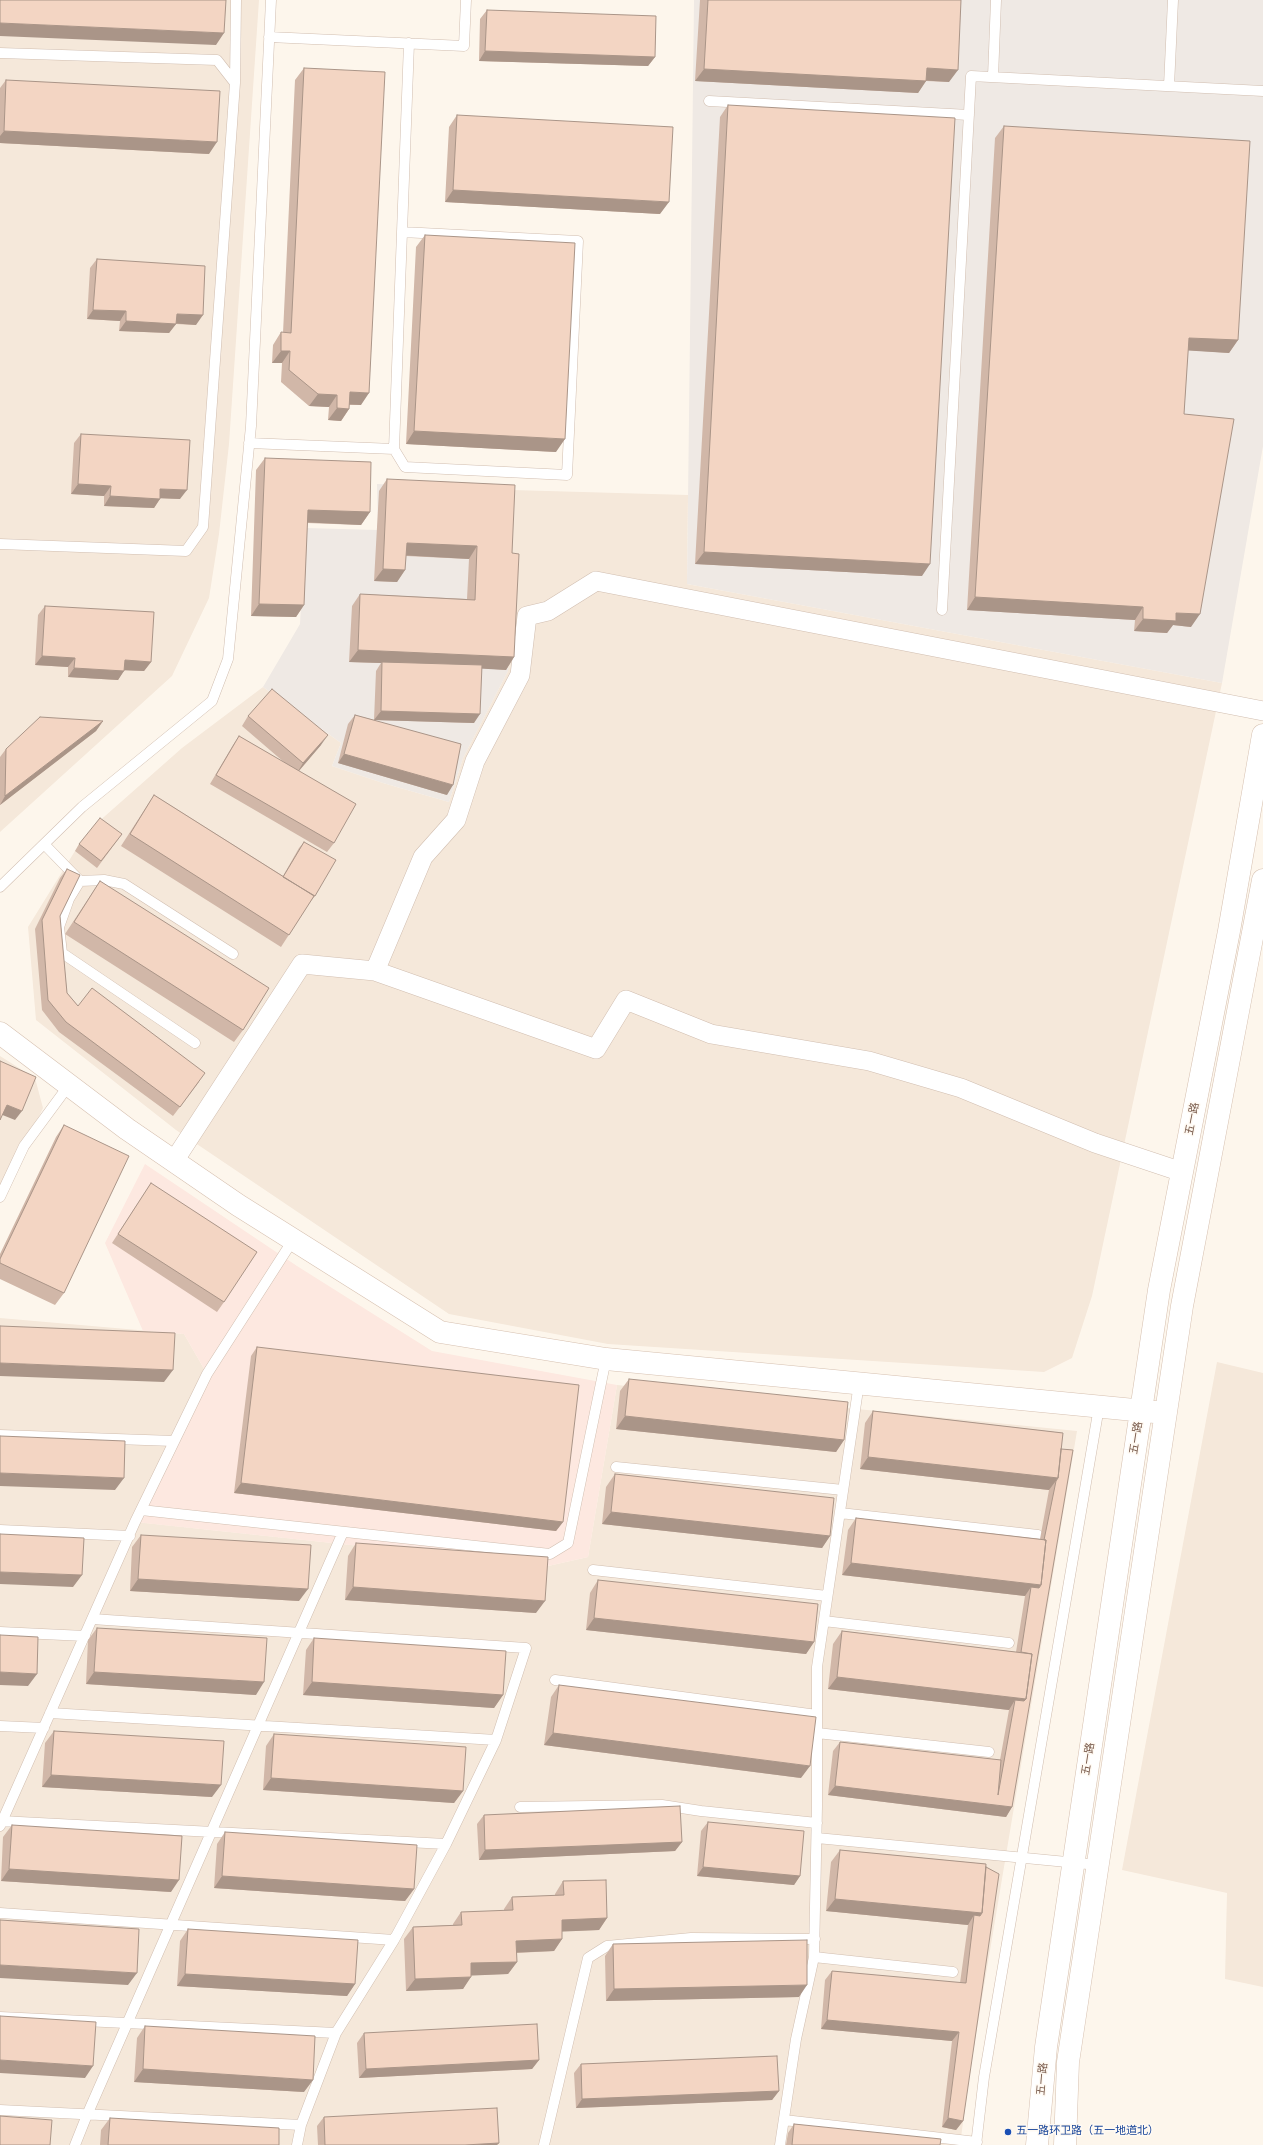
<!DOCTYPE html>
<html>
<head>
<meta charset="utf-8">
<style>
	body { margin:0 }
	canvas { display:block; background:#fdf6ec }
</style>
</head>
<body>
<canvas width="1263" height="2145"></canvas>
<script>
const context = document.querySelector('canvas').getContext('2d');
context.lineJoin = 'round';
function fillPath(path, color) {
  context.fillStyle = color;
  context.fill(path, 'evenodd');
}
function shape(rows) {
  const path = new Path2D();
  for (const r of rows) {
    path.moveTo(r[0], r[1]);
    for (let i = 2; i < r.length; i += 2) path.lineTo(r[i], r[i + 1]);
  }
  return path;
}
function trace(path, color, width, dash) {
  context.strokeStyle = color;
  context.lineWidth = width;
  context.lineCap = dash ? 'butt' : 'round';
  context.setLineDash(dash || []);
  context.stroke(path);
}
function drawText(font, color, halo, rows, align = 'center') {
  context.font = font + ' "Source Sans 3","Noto Sans SC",sans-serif';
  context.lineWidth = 3;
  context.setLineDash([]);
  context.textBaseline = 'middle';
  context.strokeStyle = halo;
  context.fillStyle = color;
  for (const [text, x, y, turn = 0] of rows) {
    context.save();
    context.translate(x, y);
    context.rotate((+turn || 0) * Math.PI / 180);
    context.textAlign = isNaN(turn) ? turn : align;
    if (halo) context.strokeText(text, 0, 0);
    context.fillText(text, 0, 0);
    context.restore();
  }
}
const residential = shape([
	[0,0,259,0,229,444,219,534,209,598,172,676,0,832],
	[512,490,688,495,687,584,1222,683,1092,1296,1072,1358,1044,1372,608,1344,449,1314,176,1130,36,1020,28,927,75,851,96,824,182,748,263,687,341,743,332,766,383,783,449,802,463,758,508,671],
	[0,1056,35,1078,43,1108,0,1197],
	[0,1318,184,1334,207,1374,136,1522,548,1566,588,1557,617,1385,1077,1431,970,2070,960,2145,0,2145],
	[1217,1362,1263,1373,1263,1987,1225,1979,1227,1893,1122,1870]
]);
const commercial = shape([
	[145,1164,297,1266,432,1351,617,1385,588,1557,548,1566,135,1522,207,1374,184,1334,143,1331,105,1243]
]);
const industrial = shape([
	[694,0,1263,0,1263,446,1222,683,687,584],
	[377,484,512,490,509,559,518,566,508,671,463,758,449,802,383,783,332,766,341,743,263,687,300,624,305,528,378,530]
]);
const lane = shape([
	[269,37,464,46,466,0],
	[0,53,217,60,235,83,203,527,186,551,0,544],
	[993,77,996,0],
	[235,83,236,0],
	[1169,86,1173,0],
	[709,101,969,115],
	[402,232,578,241,567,475,405,467,394,449,402,232,409,43],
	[249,443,394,449],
	[942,610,971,76,1263,91],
	[44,844,79,880],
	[0,887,82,807,212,701,228,659,251,426,271,0],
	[195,1043,62,953,59,927,69,899,80,881,104,880,124,884,233,954],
	[0,1197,24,1146,69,1085],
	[0,1435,174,1441],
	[616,1467,843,1490],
	[141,1510,550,1554,568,1543,606,1359],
	[840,1513,1038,1535],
	[0,1530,130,1536],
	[593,1570,827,1596],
	[92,1619,526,1648,496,1740,446,1844,394,1940,336,2033,301,2125,297,2145],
	[824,1621,1009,1643],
	[0,1632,85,1636],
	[555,1680,817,1715],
	[50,1713,496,1740],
	[0,1726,44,1728],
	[817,1733,989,1752],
	[520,1807,662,1805,701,1811,817,1823],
	[0,1821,446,1844],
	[0,1826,135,1522,207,1374,293,1240],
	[817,1838,1098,1865],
	[0,1913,394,1940],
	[814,1957,953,1972],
	[0,2017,336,2033],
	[0,2110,301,2125],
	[784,2120,977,2142],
	[75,2145,87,2115,343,1532],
	[544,2145,588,1958,607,1946,691,1938,815,1939],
	[780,2145,796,2039,814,1957,817,1806,817,1667,859,1383],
	[976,2145,984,2077,1099,1407]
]);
const street = shape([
	[375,971,423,857,456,820,475,761,520,675,527,616,548,611,596,581,1263,711],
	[174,1161,302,964,375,971,596,1049,626,1000,711,1034,869,1061,961,1088,1095,1143,1182,1172]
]);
const secondary = shape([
	[0,1033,127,1129,238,1205,440,1332,606,1359,1155,1412],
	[1037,2145,1046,2047,1159,1290,1229,931,1263,735],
	[1065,2145,1068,2062,1182,1306,1263,880]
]);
const wall = shape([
	[700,0,961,0,949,82,926,81,918,93,695,81],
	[487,10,655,57,648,66,479,61,480,19],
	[304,68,361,405,349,405,349,409,341,421,328,420,329,407,309,406,281,382,282,363,272,363,273,345,281,332,283,333,295,80],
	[6,80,209,154,0,143,0,88],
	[728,105,922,576,695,564,720,117],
	[457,115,660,214,445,202,449,127],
	[1004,126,1238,340,1229,353,1188,350,1184,414,1191,627,1173,625,1167,633,1134,631,1135,620,967,610,995,138],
	[425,235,556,452,406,444,416,247],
	[97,259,196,325,176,324,169,333,119,331,120,321,87,319,90,268],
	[81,434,180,499,160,498,154,508,104,506,104,496,71,494,74,443],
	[265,458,370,512,361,525,307,523,304,605,296,617,251,616,256,470],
	[387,479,512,553,514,657,506,670,482,668,474,723,375,720,447,795,338,763,348,724,355,715,374,720,376,671,381,663,349,662,352,606,360,594,467,599,469,559,406,556,405,570,397,582,374,581,379,491],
	[45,606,151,662,144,671,124,670,118,680,68,677,68,667,35,665,38,615],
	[248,716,321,745,299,771,334,843,327,852,210,784,233,745,239,736,285,763,242,726],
	[103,721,96,731,0,805,0,757,6,749],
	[154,795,283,876,299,848,304,842,315,896,310,902,281,947,121,846],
	[122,834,97,868,75,851,79,844],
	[67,869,60,916,67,993,78,1006,199,1082,173,1116,59,1032,42,1010,35,929,60,878],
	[100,881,243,1030,234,1042,65,934],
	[64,1125,64,1293,55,1305,0,1279,0,1254,56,1137],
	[151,1183,224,1302,217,1312,112,1243],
	[257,1347,563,1522,556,1531,234,1493,251,1356],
	[629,1379,844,1440,836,1452,616,1429,620,1391],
	[873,1411,1063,1433,1012,1807,1006,1817,828,1795,833,1751,840,1742,1000,1760,1009,1710,828,1689,833,1644,842,1631,1016,1652,1025,1596,842,1575,848,1530,856,1518,1040,1539,1049,1490,860,1469,865,1423],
	[615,1474,830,1536,822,1548,602,1524,606,1487],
	[141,1535,299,1601,130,1591,132,1547],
	[356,1543,536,1613,345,1600,348,1556],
	[598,1580,814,1642,806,1654,586,1630,590,1593],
	[97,1628,256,1695,86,1684,88,1640],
	[314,1638,503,1695,494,1708,303,1695,306,1650],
	[559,1685,801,1778,544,1745,551,1697],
	[54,1731,212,1797,42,1787,45,1743],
	[274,1734,463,1791,454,1803,263,1790,266,1746],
	[484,1815,682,1842,675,1851,479,1860,477,1824],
	[708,1822,800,1876,794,1885,697,1876,701,1831],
	[12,1825,171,1892,1,1881,3,1837],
	[225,1832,414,1889,405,1901,214,1888,217,1844],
	[840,1850,986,1864,963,2121,956,2130,942,2127,952,2041,821,2029,825,1980,832,1971,960,1983,968,1925,826,1911,831,1862],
	[563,1881,607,1918,599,1930,562,1931,562,1939,554,1951,516,1953,517,1962,508,1974,471,1975,463,1989,406,1991,404,1939,413,1927,453,1925,453,1924,461,1912,504,1911,504,1909,512,1897,555,1896,555,1894],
	[188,1929,355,1984,347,1996,177,1986,180,1941],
	[613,1944,799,1997,606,2001,605,1956],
	[145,2026,304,2092,134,2082,137,2038],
	[364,2033,539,2060,532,2069,359,2078,357,2043],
	[581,2064,779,2091,772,2100,576,2108,574,2073],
	[324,2117,499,2143,497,2145,318,2145,317,2126],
	[110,2118,279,2145,100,2145,101,2130],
	[794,2124,940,2145,786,2145,788,2133]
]);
const shadedWall = shape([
	[0,23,224,33,216,45,0,36],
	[485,51,655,57,648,66,479,61],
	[927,68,958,70,949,82,918,80],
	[704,69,926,81,918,93,695,81],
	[4,131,217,142,209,154,0,143,0,136],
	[453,190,669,202,660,214,445,202],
	[93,310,126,311,120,321,87,319],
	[177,314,203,315,196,325,170,323],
	[126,321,176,324,169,333,119,331],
	[1189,338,1238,340,1229,353,1180,350],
	[281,351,290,351,282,363,272,363],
	[350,392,369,393,361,405,342,404],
	[318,394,337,395,329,407,309,406],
	[337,408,349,409,341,421,328,420],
	[414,431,565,439,556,452,406,444],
	[78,484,111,486,104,496,71,494],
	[160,489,187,490,180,499,154,498],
	[110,496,160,499,154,508,104,506],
	[308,510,370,512,361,525,299,522],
	[407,543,477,546,469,559,398,555],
	[704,552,930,564,922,576,695,564],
	[383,569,405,570,397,582,374,581],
	[975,597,1143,607,1135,620,967,610],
	[259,604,304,605,296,617,251,616],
	[1176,613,1200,614,1191,627,1173,625,1167,633,1134,631,1143,619],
	[358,650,514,657,506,670,382,663,382,662,381,663,349,662],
	[42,656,75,658,68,667,35,665],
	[125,660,151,662,144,671,118,670],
	[74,668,124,671,118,680,68,677],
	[381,711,480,714,474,723,374,720],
	[103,721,96,731,0,805,5,796],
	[328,735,321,745,297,773,303,763],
	[344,754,453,785,447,795,338,763],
	[7,1105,22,1111,15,1120,0,1114],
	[0,1363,173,1370,164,1382,0,1376],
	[625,1416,844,1440,836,1452,616,1429],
	[868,1457,1058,1478,1049,1490,860,1469],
	[0,1473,124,1478,115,1490,0,1486],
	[241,1483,563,1522,556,1531,234,1493],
	[611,1512,830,1536,822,1548,602,1524],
	[851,1563,1041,1585,1032,1597,1031,1587,1025,1596,842,1575],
	[0,1572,82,1575,73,1587,0,1584],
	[138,1579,308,1589,299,1601,130,1591],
	[353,1587,545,1601,536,1613,345,1600],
	[594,1618,814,1642,806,1654,586,1630],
	[0,1672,37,1674,28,1686,0,1685],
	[94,1672,264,1682,256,1695,86,1684],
	[837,1677,1026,1699,1018,1711,1015,1700,1009,1710,828,1689],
	[312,1682,503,1695,494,1708,303,1695],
	[553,1733,810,1766,801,1778,544,1745],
	[51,1775,221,1785,212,1797,42,1787],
	[271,1778,463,1791,454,1803,263,1790],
	[835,1786,1012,1807,1006,1817,828,1795],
	[682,1842,675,1851,479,1860,485,1850],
	[703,1867,800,1876,794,1885,697,1876],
	[9,1869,179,1880,171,1892,1,1881],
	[222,1876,414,1889,405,1901,214,1888],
	[835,1899,982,1913,973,1925,974,1915,968,1925,826,1911],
	[607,1918,599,1930,553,1932,562,1920],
	[562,1939,554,1951,507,1953,516,1941],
	[517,1962,508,1974,462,1976,471,1963],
	[0,1965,137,1973,128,1985,0,1978],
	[185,1974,355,1984,347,1996,177,1986],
	[471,1977,463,1989,406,1991,415,1979],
	[807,1985,799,1997,606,2001,614,1989],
	[827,2020,959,2032,952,2041,821,2029],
	[0,2060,93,2066,85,2078,0,2073],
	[539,2060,532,2069,359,2078,366,2069],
	[143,2069,313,2080,304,2092,134,2082],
	[779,2091,772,2100,576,2108,582,2099],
	[948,2118,963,2121,956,2130,942,2127],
	[499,2143,497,2145,465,2145]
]);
const building = shape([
	[0,0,226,0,224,33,0,23,0,0],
	[708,0,961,0,958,70,927,68,926,81,704,69,708,0],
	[487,10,656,16,655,57,485,51,487,10],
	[304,68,385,72,369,393,350,392,349,409,337,408,337,395,318,394,289,370,290,351,281,351,281,332,291,333,304,68],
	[6,80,220,91,217,142,4,131,6,80],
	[728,105,955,118,930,564,704,552,728,105],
	[457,115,673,127,669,202,453,190,457,115],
	[1004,126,1250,141,1238,340,1189,338,1184,414,1234,419,1200,614,1176,613,1176,621,1143,619,1143,607,975,597,1004,126],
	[425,235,575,243,565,439,414,431,425,235],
	[97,259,205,266,203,315,177,314,176,324,126,321,126,311,93,310,97,259],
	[81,434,190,440,187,490,160,489,160,499,110,496,111,486,78,484,81,434],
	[265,458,371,462,370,512,308,510,304,605,259,604,265,458],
	[387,479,515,485,512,553,519,554,514,657,358,650,360,594,475,600,477,546,407,543,405,570,383,569,387,479],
	[45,606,154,612,151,662,125,660,124,671,74,668,75,658,42,656,45,606],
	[382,662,482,665,480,714,381,711,382,662],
	[272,689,328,735,303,763,248,716,272,689],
	[355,715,461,744,453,785,344,754,355,715],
	[40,717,103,721,5,796,6,749,40,717],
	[239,736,356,804,334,843,216,775,239,736],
	[154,795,314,896,289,935,130,834,154,795],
	[100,818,122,834,101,861,79,844,100,818],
	[304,842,336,860,315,896,283,877,304,842],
	[67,869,80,875,60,916,67,993,78,1006,92,988,205,1073,180,1107,66,1022,48,1000,42,920,67,869],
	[100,881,269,988,243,1030,74,922,100,881],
	[0,1061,36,1077,22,1111,7,1105,0,1120,0,1061],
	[64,1125,129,1156,64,1293,0,1263,0,1259,64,1125],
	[151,1183,257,1252,224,1302,118,1234,151,1183],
	[0,1326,175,1333,173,1370,0,1363,0,1326],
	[257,1347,579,1385,563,1522,241,1483,257,1347],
	[629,1379,848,1402,844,1440,625,1416,629,1379],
	[873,1411,1063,1433,1058,1478,868,1457,873,1411],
	[0,1436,125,1441,124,1478,0,1473,0,1436],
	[1061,1449,1073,1450,1012,1807,835,1786,840,1742,1001,1760,998,1795,1015,1700,1024,1701,1026,1699,1032,1654,1021,1652,1031,1587,1039,1588,1041,1585,1046,1540,1044,1540,1056,1481,1058,1478,1061,1449],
	[615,1474,834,1498,830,1536,611,1512,615,1474],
	[856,1518,1046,1540,1041,1585,851,1563,856,1518],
	[0,1534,84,1538,82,1575,0,1572,0,1534],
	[141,1535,311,1545,308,1589,138,1579,141,1535],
	[356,1543,548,1557,545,1601,353,1587,356,1543],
	[598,1580,818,1604,814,1642,594,1618,598,1580],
	[97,1628,267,1638,264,1682,94,1672,97,1628],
	[842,1631,1032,1654,1026,1699,837,1677,842,1631],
	[0,1635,38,1637,37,1674,0,1672,0,1635],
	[314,1638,506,1651,503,1695,312,1682,314,1638],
	[559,1685,816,1717,810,1766,553,1733,559,1685],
	[54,1731,224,1741,221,1785,51,1775,54,1731],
	[274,1734,466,1747,463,1791,271,1778,274,1734],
	[680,1806,682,1842,485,1850,484,1815,680,1806],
	[708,1822,804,1831,800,1876,703,1867,708,1822],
	[12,1825,182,1836,179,1880,9,1869,12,1825],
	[225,1832,417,1845,414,1889,222,1876,225,1832],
	[840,1850,986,1864,982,1913,835,1899,840,1850],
	[986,1867,999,1874,963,2121,948,2118,959,2032,827,2020,832,1971,966,1983,974,1915,980,1916,982,1913,986,1867],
	[606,1880,607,1918,562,1920,562,1939,516,1941,517,1962,471,1963,471,1977,415,1979,413,1927,462,1925,461,1912,513,1910,512,1897,564,1895,563,1881,606,1880],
	[0,1920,139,1929,137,1973,0,1965,0,1920],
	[188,1929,358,1940,355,1984,185,1974,188,1929],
	[807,1940,807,1985,614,1989,613,1944,807,1940],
	[0,2016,96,2022,93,2066,0,2060,0,2016],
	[537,2024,539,2060,366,2069,364,2033,537,2024],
	[145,2026,315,2036,313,2080,143,2069,145,2026],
	[777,2056,779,2091,582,2099,581,2064,777,2056],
	[497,2108,499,2143,465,2145,325,2145,324,2117,497,2108],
	[0,2116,52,2120,50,2145,0,2145,0,2116],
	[110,2118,279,2128,279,2145,108,2145,110,2118],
	[794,2124,941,2139,940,2145,792,2145,794,2124]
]);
const markers = [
	[1008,2132,4,"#1a4fb4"]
];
const streetNames = [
	["五一路",1193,1119,-79],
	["五一路",1137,1438,-81],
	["五一路",1089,1759,-81],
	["五一路",1043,2079,-85]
];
const transitNames = [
	["五一路环卫路（五一地道北）",1016,2132]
];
fillPath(residential, '#f5e8da');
fillPath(commercial, '#fde8e0');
fillPath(industrial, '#efe9e4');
trace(lane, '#d1beb0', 11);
trace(street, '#d1beb0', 20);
trace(secondary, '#d6c0b0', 23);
trace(lane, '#fff', 10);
trace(street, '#fff', 19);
trace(secondary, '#fff', 22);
fillPath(wall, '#d1b7a8');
fillPath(shadedWall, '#aa9588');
fillPath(building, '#f3d5c3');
trace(building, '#aa9588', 1);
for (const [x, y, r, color] of markers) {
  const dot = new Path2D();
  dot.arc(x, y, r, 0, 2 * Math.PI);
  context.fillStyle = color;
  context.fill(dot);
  trace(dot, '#fffaf3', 1.5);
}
drawText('11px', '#7a5c4d', '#fffaf3', streetNames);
drawText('11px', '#164399', '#fffaf3', transitNames, 'left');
</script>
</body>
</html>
